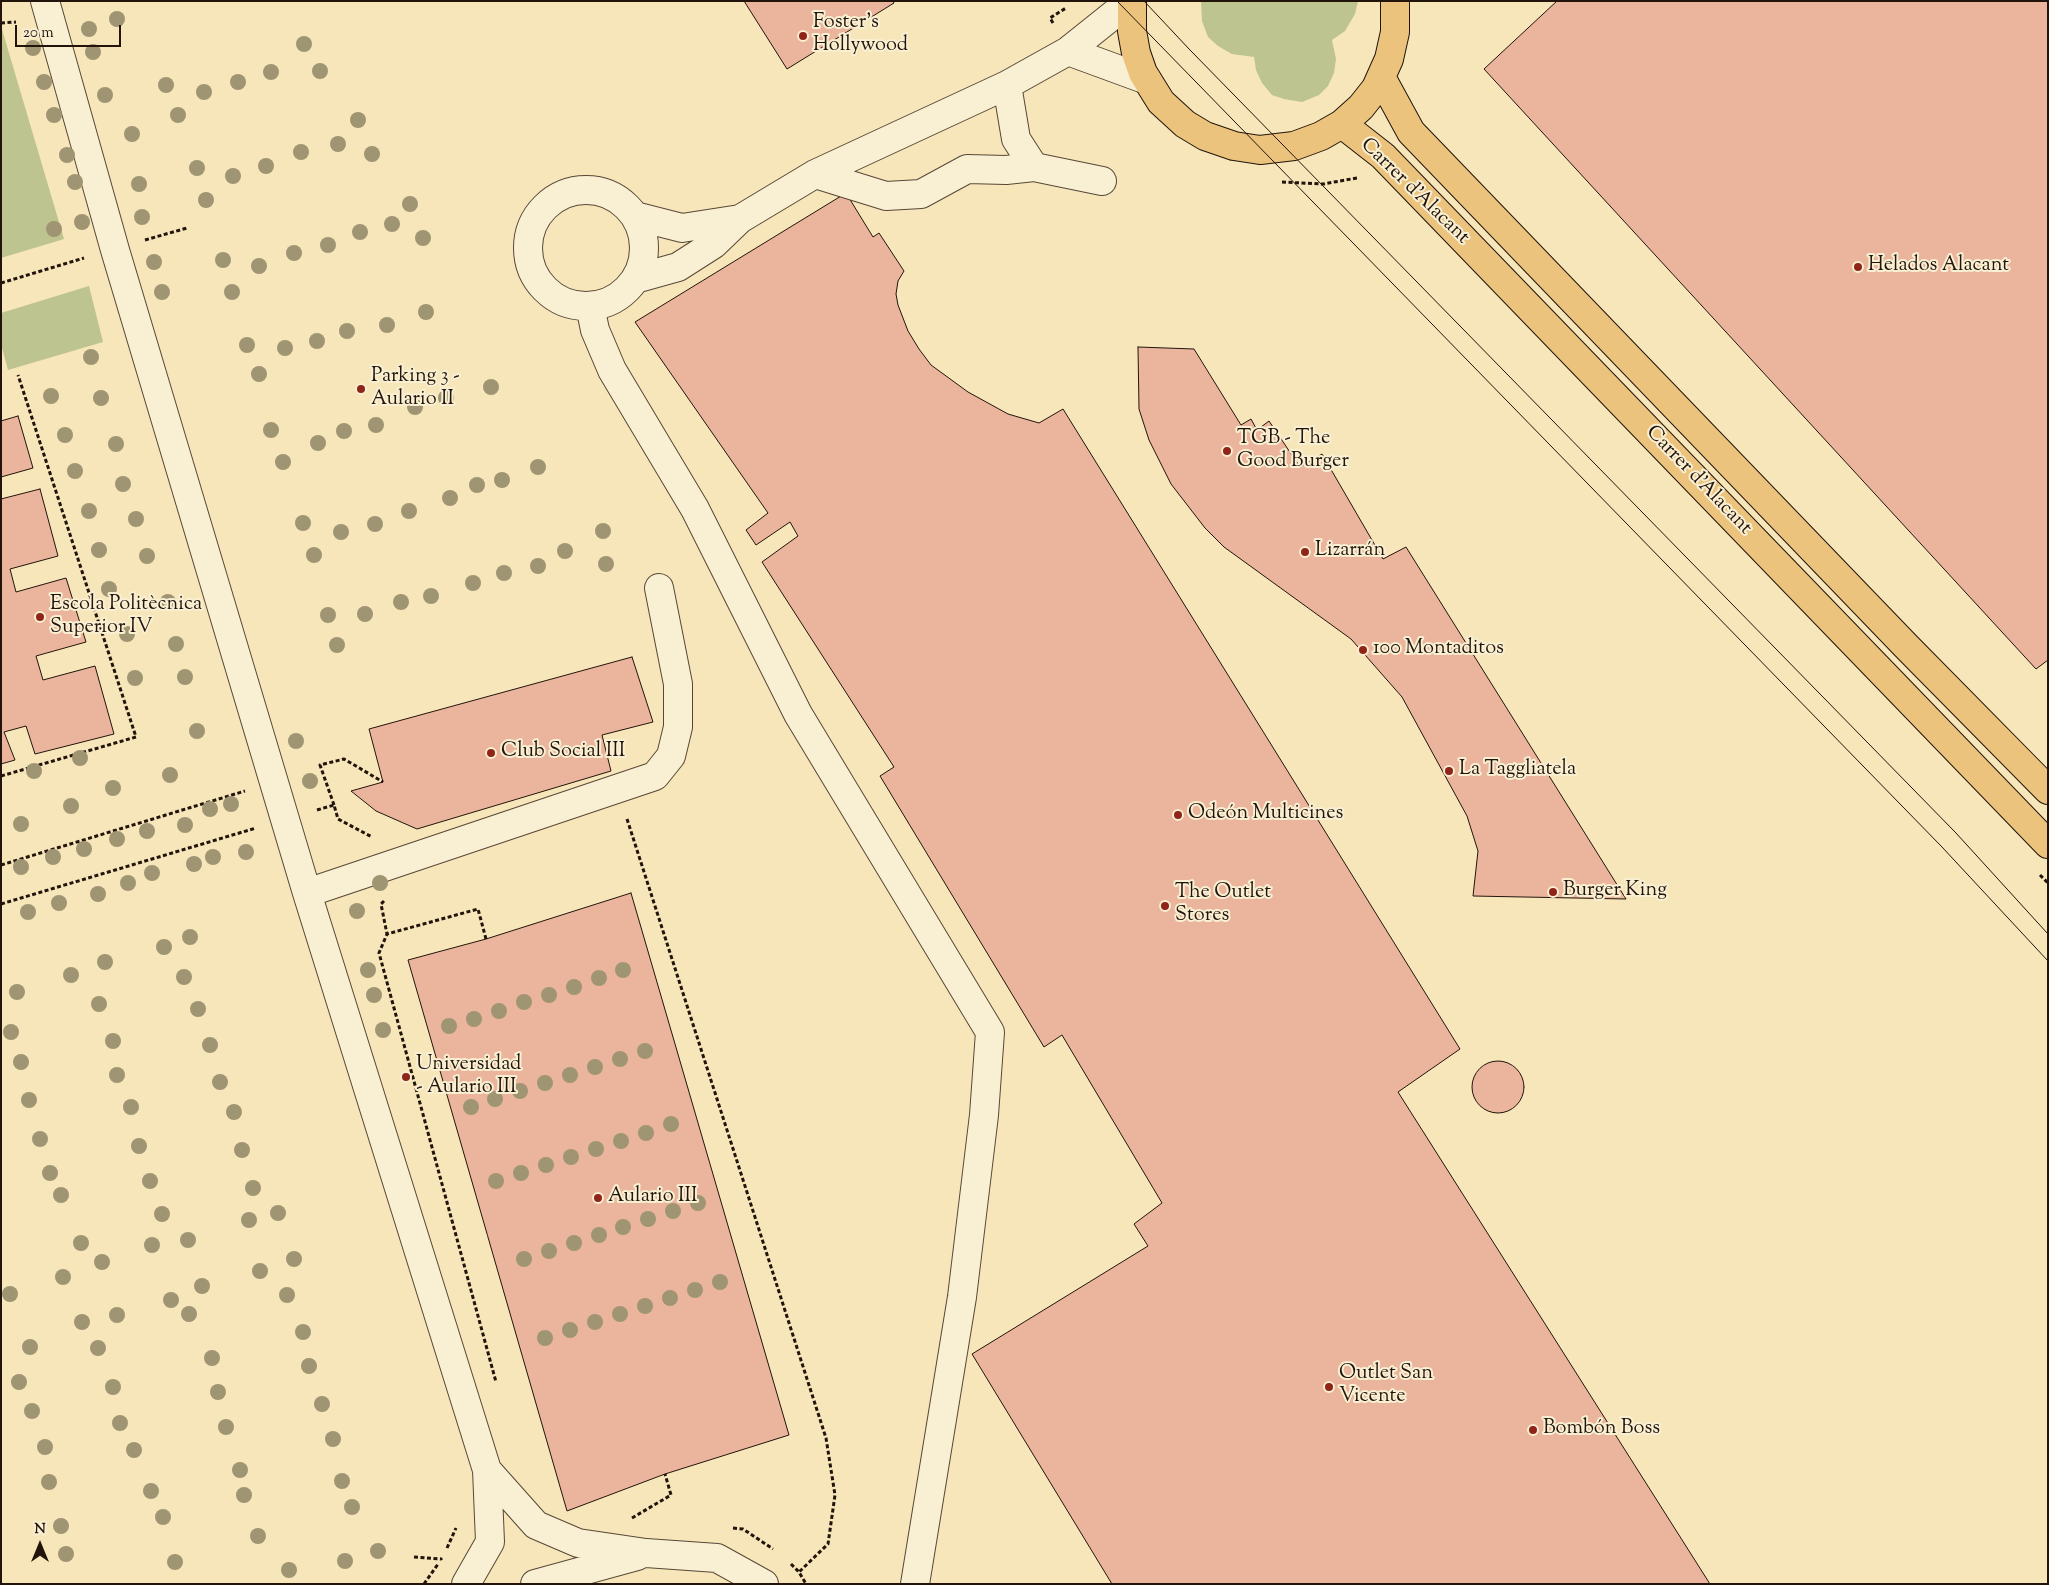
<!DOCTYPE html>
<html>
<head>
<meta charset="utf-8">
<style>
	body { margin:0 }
	#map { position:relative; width:2049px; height:1585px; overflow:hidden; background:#f6e6ba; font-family:"Sorts Mill Goudy",serif }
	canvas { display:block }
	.frame { position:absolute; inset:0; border:2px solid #22140b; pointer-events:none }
	.north { position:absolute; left:15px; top:1520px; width:50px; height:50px; -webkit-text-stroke:4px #f9efd2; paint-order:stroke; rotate:0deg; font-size:14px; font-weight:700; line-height:20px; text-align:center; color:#22140b }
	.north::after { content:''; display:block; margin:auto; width:18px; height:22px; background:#22140b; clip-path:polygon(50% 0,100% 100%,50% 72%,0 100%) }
	.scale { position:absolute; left:15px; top:25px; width:106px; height:22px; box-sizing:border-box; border:2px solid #22140b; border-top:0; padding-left:6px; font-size:15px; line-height:18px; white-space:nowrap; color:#22140b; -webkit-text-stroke:4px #f9efd2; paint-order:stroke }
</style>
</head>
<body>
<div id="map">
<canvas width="2049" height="1585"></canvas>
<div class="frame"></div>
<div class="north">N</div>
<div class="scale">20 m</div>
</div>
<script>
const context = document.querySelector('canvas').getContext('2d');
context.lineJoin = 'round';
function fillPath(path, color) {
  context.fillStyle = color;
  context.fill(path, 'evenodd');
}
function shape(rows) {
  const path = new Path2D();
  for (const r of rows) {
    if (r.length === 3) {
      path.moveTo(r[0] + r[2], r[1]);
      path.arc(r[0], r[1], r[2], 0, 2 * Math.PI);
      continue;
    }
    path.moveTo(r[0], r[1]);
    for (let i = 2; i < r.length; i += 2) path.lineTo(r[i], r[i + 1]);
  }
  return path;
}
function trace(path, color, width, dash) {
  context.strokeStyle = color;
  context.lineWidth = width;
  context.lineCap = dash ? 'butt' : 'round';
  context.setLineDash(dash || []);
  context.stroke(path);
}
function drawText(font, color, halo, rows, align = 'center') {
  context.font = font + ' "Sorts Mill Goudy",serif';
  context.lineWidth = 4;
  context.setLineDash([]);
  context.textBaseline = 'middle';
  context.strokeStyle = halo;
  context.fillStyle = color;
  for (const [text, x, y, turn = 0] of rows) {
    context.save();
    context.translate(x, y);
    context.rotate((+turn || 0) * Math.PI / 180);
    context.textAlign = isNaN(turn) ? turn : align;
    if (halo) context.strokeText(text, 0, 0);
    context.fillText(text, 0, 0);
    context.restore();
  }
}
const green = shape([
	[1201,1,1358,1,1355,14,1345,31,1332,40,1336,59,1334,73,1328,86,1319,95,1302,102,1284,99,1272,95,1262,83,1256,70,1254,57,1232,54,1218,46,1208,37,1202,21],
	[1,26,64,239,1,258],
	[89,286,103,342,8,370,1,344,1,313]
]);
const building = shape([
	[744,1,893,1,894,3,787,69,744,1],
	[1557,1,2048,1,2048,660,2036,669,1484,69,1557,1],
	[846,193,873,237,879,233,904,271,898,281,896,294,898,305,908,331,919,349,931,365,968,392,1008,414,1039,423,1063,409,1460,1049,1398,1092,1710,1584,1112,1584,972,1354,1148,1246,1134,1224,1162,1203,1062,1035,1044,1047,880,776,894,767,762,562,798,536,790,522,756,545,746,530,768,513,635,322,846,193],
	[1138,347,1194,349,1241,425,1251,419,1257,430,1269,421,1300,467,1322,454,1383,559,1406,547,1626,899,1473,896,1478,851,1467,816,1402,697,1351,639,1224,547,1205,528,1171,484,1149,440,1139,409,1138,347],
	[18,416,33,468,1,477,1,421,18,416],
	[40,489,58,556,10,569,16,592,66,578,86,642,36,656,43,680,95,666,114,734,35,754,26,726,4,732,15,760,1,764,1,499,40,489],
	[632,657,653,722,602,735,611,771,417,829,376,811,351,791,383,782,369,729,632,657],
	[631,893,789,1435,665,1474,567,1511,408,960,486,939,631,893],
	[1498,1087,26]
]);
const path = shape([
	[1,23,16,22],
	[1053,23,1050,18,1066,8],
	[1282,182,1323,184,1357,178],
	[145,240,187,228],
	[1,283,84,258],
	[1,776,136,737,18,375],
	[334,805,320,765,344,759,383,782],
	[317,810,334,805,338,819,372,837],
	[627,819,826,1438,835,1495,828,1544,799,1572],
	[1,865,245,791],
	[2040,875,2048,883],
	[384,901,381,904,387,934],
	[1,904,256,828],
	[486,939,478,909,387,934,379,953,496,1382],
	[632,1518,671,1495,665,1474],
	[733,1528,743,1529,773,1549],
	[447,1548,456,1528],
	[414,1557,441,1559,442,1558],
	[791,1564,799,1572,806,1584],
	[424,1584,438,1564]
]);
const minor = shape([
	[45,1,115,250,307,893,487,1470,490,1542,466,1584],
	[1068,51,1147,80],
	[1007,85,1016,139,1034,167],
	[815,174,886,196,921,194,967,169,1006,170,1034,167,1102,181],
	[586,248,58],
	[635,216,682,228,740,219],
	[635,279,678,267,714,244,740,219,815,174,1007,85,1068,51,1123,7,1132,3],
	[590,306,595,330,612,370,695,509,798,714,990,1032,984,1115,962,1297,915,1584],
	[307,893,655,776,671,756,678,727,678,684,659,588],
	[487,1470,536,1525,578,1543,646,1553,717,1558,764,1584],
	[535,1584,637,1556]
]);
const major = shape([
	[1132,1,1132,31,1136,53,1143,73,1161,102,1185,124,1205,136,1234,146,1260,150,1294,146,1321,136,1342,124,1361,107,1376,88,1389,59,1395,32,1395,1],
	[1381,77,1411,132,1906,646,2048,790],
	[1342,124,1383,156,2048,844]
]);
const tram = shape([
	[1117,1,1942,847,2048,961],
	[1144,1,1190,50,1956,833,2048,934]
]);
const trees = [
	[117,19],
	[89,29],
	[304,44],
	[33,48],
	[93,52],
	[320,71],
	[271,72],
	[44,82],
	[238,82],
	[166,85],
	[204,92],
	[105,95],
	[54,115],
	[178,115],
	[358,120],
	[132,134],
	[338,144],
	[301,152],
	[372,154],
	[67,155],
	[266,166],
	[197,168],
	[233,176],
	[75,182],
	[139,184],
	[206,200],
	[410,204],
	[142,217],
	[82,222],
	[392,224],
	[54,229],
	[360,232],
	[423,238],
	[328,245],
	[294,253],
	[223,260],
	[154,262],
	[259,266],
	[162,292],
	[232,292],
	[426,312],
	[387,325],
	[347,331],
	[317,341],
	[247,345],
	[285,348],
	[91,357],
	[259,374],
	[491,387],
	[51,396],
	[101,398],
	[446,398],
	[415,407],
	[376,425],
	[271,430],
	[344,431],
	[65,435],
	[318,443],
	[116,444],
	[283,462],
	[538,467],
	[75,471],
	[502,480],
	[123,484],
	[477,485],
	[450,498],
	[89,511],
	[409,511],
	[136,519],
	[303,523],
	[375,524],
	[603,531],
	[341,532],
	[99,550],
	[565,551],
	[314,555],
	[147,556],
	[606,564],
	[538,566],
	[504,573],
	[473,583],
	[109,589],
	[431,596],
	[168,602],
	[401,602],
	[365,614],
	[328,615],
	[127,634],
	[176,644],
	[337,645],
	[185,677],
	[135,678],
	[197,731],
	[296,741],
	[80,758],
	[34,771],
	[170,775],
	[310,781],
	[113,788],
	[231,804],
	[71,806],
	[210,809],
	[21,824],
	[185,825],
	[147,831],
	[117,839],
	[84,849],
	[246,852],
	[53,857],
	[213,857],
	[194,864],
	[21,867],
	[152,873],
	[128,883],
	[380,883],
	[98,894],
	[59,903],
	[357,911],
	[28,912],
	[190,937],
	[164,947],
	[105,962],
	[368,970],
	[623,970],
	[71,975],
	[184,977],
	[599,978],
	[574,987],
	[17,992],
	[374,995],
	[549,995],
	[524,1002],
	[99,1004],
	[198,1009],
	[499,1011],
	[474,1019],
	[449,1026],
	[383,1030],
	[11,1032],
	[113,1041],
	[210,1045],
	[645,1051],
	[620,1059],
	[21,1062],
	[595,1067],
	[117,1075],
	[570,1075],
	[220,1082],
	[545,1083],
	[520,1091],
	[495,1099],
	[29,1100],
	[131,1107],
	[471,1107],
	[234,1112],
	[671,1124],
	[646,1133],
	[40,1139],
	[621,1141],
	[139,1146],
	[596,1149],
	[242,1150],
	[571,1157],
	[546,1165],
	[50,1173],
	[521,1173],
	[150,1181],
	[496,1181],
	[253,1188],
	[61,1195],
	[698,1203],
	[673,1211],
	[278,1213],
	[162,1214],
	[648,1219],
	[249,1220],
	[623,1227],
	[599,1235],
	[188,1240],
	[81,1243],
	[574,1243],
	[152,1245],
	[549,1251],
	[294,1259],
	[524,1259],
	[102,1262],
	[260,1271],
	[63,1277],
	[720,1282],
	[202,1286],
	[695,1290],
	[10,1294],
	[287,1295],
	[670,1298],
	[171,1300],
	[645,1306],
	[189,1314],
	[620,1314],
	[117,1315],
	[82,1322],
	[595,1322],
	[570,1330],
	[303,1332],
	[545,1338],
	[30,1347],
	[98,1348],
	[212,1358],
	[309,1366],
	[19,1382],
	[113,1387],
	[218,1392],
	[322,1404],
	[32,1411],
	[120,1423],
	[226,1427],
	[333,1439],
	[45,1447],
	[134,1450],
	[240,1470],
	[342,1481],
	[49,1482],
	[151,1491],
	[244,1495],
	[352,1507],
	[163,1517],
	[61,1526],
	[258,1536],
	[378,1551],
	[66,1554],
	[345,1561],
	[175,1562],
	[289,1570]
];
const markers = [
	[803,36,5,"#8f2418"],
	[1858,267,5,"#8f2418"],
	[361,389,5,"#8f2418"],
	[1227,451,5,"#8f2418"],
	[1305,552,5,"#8f2418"],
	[40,617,5,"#8f2418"],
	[1363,650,5,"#8f2418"],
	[491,753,5,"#8f2418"],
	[1449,771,5,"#8f2418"],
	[1178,815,5,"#8f2418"],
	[1553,892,5,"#8f2418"],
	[1165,906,5,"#8f2418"],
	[406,1077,5,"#8f2418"],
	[598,1198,5,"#8f2418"],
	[1329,1387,5,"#8f2418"],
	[1533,1430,5,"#8f2418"]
];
const poiNames = [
	["Foster's",813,24],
	["Hollywood",813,47],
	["Helados Alacant",1868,267],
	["Parking 3 -",371,378],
	["Aulario II",371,401],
	["TGB - The",1237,440],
	["Good Burger",1237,463],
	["Lizarrán",1315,552],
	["Escola Politècnica",50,606],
	["Superior IV",50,629],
	["100 Montaditos",1373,650],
	["Club Social III",501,753],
	["La Taggliatela",1459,771],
	["Odeón Multicines",1188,815],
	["Burger King",1563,892],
	["The Outlet",1175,894],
	["Stores",1175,917],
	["Universidad",416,1066],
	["- Aulario III",416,1089],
	["Aulario III",608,1198],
	["Outlet San",1339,1375],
	["Vicente",1339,1398],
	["Bombón Boss",1543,1430]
];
const streetNames = [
	["Carrer d'Alacant",1414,192,44],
	["Carrer d'Alacant",1698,481,46]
];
fillPath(green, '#bdc48f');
fillPath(building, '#eab59c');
trace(building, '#22140b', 1);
trace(minor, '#574837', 30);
trace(major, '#22140b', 30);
trace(path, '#22140b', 3, [4, 2.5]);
trace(minor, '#f9efd2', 28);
trace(major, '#ebc37d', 28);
trace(tram, '#22140b', 1);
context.fillStyle = '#9f9573';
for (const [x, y] of trees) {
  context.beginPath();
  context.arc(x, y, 8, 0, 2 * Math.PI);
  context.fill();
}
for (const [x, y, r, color] of markers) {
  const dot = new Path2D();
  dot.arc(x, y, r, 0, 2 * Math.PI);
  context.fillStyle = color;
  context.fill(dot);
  trace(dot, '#f9efd2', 2);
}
drawText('20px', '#22140b', '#f9efd2', poiNames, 'left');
drawText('20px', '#22140b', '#f9efd2', streetNames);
</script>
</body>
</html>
